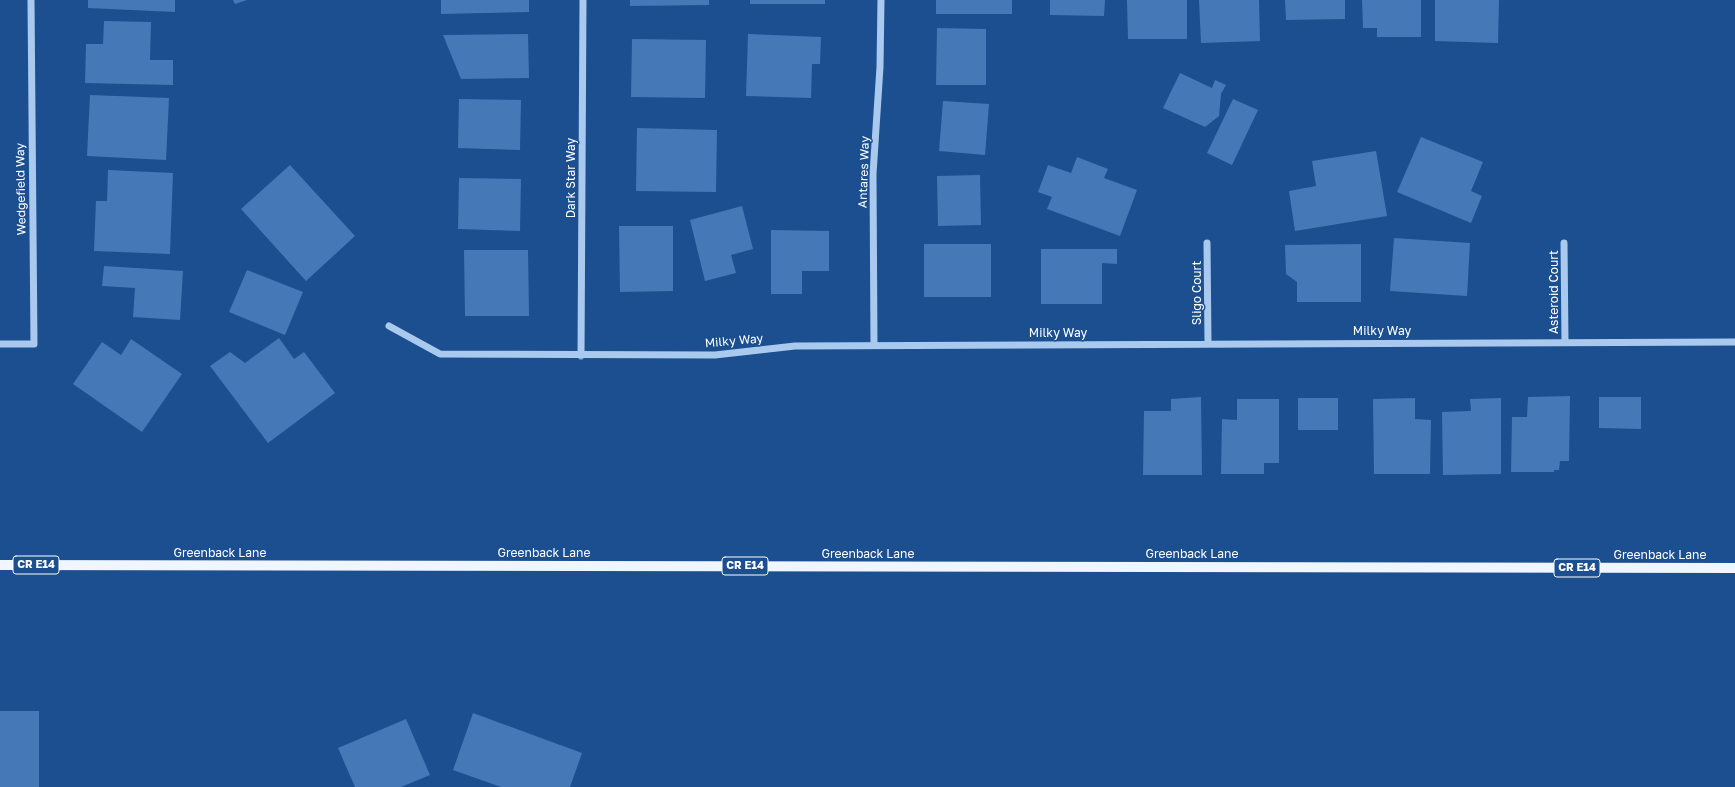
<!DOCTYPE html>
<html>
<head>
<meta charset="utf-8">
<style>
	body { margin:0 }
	canvas { display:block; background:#1b4f8f }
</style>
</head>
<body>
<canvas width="1735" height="787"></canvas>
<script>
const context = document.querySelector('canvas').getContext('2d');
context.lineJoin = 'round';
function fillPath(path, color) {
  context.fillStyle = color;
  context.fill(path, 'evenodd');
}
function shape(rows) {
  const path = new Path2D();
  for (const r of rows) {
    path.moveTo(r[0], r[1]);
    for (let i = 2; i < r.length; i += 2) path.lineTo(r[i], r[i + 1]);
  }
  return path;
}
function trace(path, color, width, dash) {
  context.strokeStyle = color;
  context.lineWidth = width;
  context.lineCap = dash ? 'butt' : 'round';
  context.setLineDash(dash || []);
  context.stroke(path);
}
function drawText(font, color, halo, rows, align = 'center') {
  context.font = font + ' "Golos Text",sans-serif';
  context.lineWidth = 3;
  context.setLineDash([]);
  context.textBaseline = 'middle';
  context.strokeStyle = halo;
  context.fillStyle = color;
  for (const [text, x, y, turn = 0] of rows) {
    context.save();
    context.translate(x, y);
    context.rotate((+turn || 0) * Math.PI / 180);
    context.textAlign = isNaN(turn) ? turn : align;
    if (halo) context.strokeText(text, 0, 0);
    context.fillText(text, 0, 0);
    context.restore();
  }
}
const building = shape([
	[88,0,175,0,175,12,88,8],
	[233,0,247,0,235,4],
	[441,0,529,0,529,12,441,14],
	[630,0,709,0,709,5,630,6],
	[750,0,825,0,825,4,750,4],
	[936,0,1012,0,1012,14,936,14],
	[1050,0,1105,0,1104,16,1050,15],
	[1127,0,1187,0,1187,39,1128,39],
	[1199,0,1259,0,1260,41,1201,43],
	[1285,0,1345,0,1345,19,1286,20],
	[1362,0,1421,0,1421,37,1377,37,1377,28,1363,28],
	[1435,0,1499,0,1498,43,1435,41],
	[104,21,151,22,150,60,173,60,173,85,85,83,86,44,103,44],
	[937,28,986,29,986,85,936,85],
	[528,34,529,78,461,79,443,35],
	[748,34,821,37,820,64,812,64,811,98,746,96],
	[632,39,706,40,705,98,631,97],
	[1180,73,1212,88,1215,80,1226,85,1221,94,1219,116,1205,127,1163,108],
	[90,95,169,98,166,160,87,156],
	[459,99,521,100,520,150,458,148],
	[1233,99,1258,110,1232,165,1207,153],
	[943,101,989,104,985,155,939,151],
	[637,128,717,130,716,192,636,191],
	[1421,137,1483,162,1471,191,1482,196,1471,223,1397,192],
	[1376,151,1387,216,1295,231,1289,191,1316,186,1312,161],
	[1077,157,1108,169,1104,178,1137,190,1120,236,1047,209,1052,197,1038,192,1048,165,1071,173],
	[290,165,355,236,306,281,241,209],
	[108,170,173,173,170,254,94,251,96,201,107,201],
	[980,175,981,225,938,226,937,176],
	[459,178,521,179,520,231,458,229],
	[742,206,753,249,731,255,736,273,705,281,690,220],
	[619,226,673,226,673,291,620,292],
	[771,230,829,231,829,271,802,271,802,294,771,294],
	[1394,238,1470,243,1467,296,1390,291],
	[924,244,991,244,991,297,924,297],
	[1361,244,1361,302,1297,302,1297,282,1286,274,1285,245],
	[1041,249,1117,249,1117,264,1102,263,1102,304,1041,304],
	[464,250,528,250,529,316,465,316],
	[104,266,183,271,180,320,133,317,135,288,102,286],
	[247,270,303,292,285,335,229,312],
	[279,338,294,359,304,352,335,393,268,443,210,366,230,352,245,363],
	[131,339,182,374,142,432,73,384,102,342,121,355],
	[1570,396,1569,461,1560,461,1559,470,1554,470,1554,472,1511,472,1512,417,1527,417,1528,397],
	[1201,397,1202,475,1143,475,1144,411,1171,411,1171,399],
	[1599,397,1641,397,1641,429,1599,428],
	[1298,398,1338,398,1338,430,1298,430],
	[1415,398,1415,419,1431,420,1430,474,1374,474,1373,399],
	[1501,398,1501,474,1443,475,1442,412,1471,411,1470,399],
	[1237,399,1279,399,1279,463,1264,463,1264,474,1221,474,1222,419,1237,420],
	[0,711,39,711,39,787,0,787],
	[473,713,582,753,570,787,501,787,453,770],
	[406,719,430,775,401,787,355,787,338,748]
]);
const minor = shape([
	[1207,243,1208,343],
	[1564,243,1565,342],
	[389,326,440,354,715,355,795,346,1735,342],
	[0,344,34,344,31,0],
	[874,345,873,174,880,67,881,0],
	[581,356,583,0]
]);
const major = shape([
	[0,565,1735,568]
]);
const shields = [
	[36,565,46],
	[745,566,46],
	[1577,568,46]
];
const shieldNames = [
	["CR E14",36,565],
	["CR E14",745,566],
	["CR E14",1577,568]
];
const streetNames = [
	["Antares Way",864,172,-88],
	["Dark Star Way",571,178,-90],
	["Wedgefield Way",21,189,-91],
	["Asteroid Court",1554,292,-90],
	["Sligo Court",1197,293,-90],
	["Milky Way",1382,331],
	["Milky Way",1058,333],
	["Milky Way",734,341,-5],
	["Greenback Lane",220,553],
	["Greenback Lane",544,553],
	["Greenback Lane",868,554],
	["Greenback Lane",1192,554],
	["Greenback Lane",1660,555]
];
fillPath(building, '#4478b7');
trace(minor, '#a9c9ee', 7);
trace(major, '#f0f6ff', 10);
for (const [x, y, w] of shields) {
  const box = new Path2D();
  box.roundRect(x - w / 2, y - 9, w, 18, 3);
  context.fillStyle = '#1b4f8f';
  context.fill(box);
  trace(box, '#fff', 1);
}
drawText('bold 11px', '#fff', null, shieldNames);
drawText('12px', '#fff', '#1b4f8f', streetNames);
</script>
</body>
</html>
